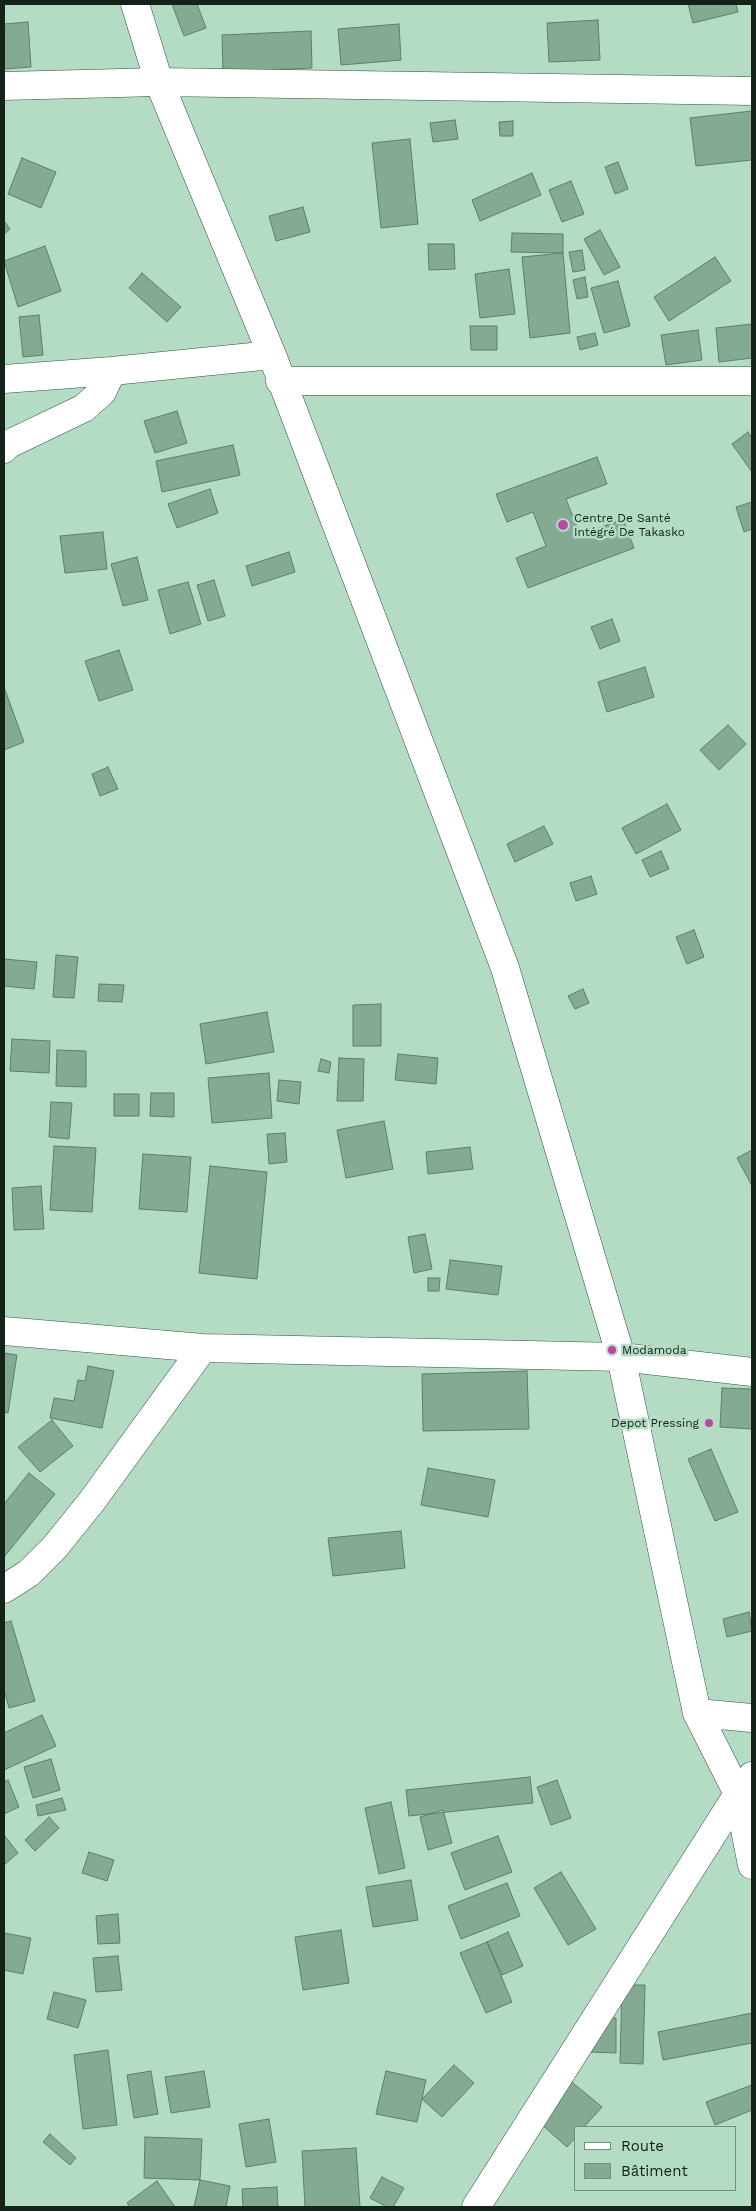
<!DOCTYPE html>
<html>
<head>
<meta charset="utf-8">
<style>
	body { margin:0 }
	#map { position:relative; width:756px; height:2211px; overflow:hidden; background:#b4dbc3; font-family:"Work Sans",sans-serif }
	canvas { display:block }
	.frame { position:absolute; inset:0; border:5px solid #14221a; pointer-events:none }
	.legend { position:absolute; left:574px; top:2126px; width:162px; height:65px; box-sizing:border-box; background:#b4dbc3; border:1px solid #74917f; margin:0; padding:6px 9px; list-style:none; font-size:15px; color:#14221a }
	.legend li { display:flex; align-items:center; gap:10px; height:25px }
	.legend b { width:25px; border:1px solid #74917f }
</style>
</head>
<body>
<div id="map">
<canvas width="756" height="2211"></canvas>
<div class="frame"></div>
<ul class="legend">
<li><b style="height:6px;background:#fff"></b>Route</li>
<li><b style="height:14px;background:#85aa93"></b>Bâtiment</li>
</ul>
</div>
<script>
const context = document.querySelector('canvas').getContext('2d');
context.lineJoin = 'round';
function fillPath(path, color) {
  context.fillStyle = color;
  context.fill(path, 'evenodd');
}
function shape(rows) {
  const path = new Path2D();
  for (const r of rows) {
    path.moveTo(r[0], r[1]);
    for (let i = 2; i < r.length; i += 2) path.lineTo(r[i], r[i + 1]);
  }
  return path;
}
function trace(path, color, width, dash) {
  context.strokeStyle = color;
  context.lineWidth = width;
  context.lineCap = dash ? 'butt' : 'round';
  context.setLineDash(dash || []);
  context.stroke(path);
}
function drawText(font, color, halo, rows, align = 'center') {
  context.font = font + ' "Work Sans",sans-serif';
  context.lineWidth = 5;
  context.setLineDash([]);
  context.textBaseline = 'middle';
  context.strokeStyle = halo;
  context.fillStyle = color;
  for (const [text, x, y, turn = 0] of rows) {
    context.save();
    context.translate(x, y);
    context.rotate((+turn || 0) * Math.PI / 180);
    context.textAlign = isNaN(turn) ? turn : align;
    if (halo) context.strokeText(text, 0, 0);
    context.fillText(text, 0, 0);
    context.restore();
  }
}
const building = shape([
	[172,4,197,4,206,28,184,36,172,4],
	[688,4,736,4,738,12,693,23,688,4],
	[598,20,600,60,549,62,547,23,598,20],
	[28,22,31,67,4,69,4,24,28,22],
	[399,24,401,60,341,65,338,29,399,24],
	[311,31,312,68,223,72,222,35,311,31],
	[752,111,752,160,696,166,690,118,752,111],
	[455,120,458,139,433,142,430,123,455,120],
	[513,121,513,136,500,136,499,122,513,121],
	[410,139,418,224,381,228,372,143,410,139],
	[22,158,56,172,41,208,8,194,22,158],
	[618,162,628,189,615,194,605,167,618,162],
	[532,173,541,195,480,221,472,200,532,173],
	[571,181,584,214,562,222,549,190,571,181],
	[303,207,310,232,276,241,269,216,303,207],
	[4,221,10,229,4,234,4,221],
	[600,230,620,267,604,275,584,239,600,230],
	[512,233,563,234,563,253,511,252,512,233],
	[428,244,454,244,455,269,429,270,428,244],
	[45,246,61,291,18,307,4,261,45,246],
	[582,250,585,270,573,272,569,252,582,250],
	[563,253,570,333,530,338,522,257,563,253],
	[715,257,731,281,669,321,654,297,715,257],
	[509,269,515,314,480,318,475,274,509,269],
	[142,273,181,307,167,322,129,288,142,273],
	[585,277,588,297,577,299,573,280,585,277],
	[618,281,630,326,604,333,591,288,618,281],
	[39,315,43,355,23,357,19,317,39,315],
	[752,324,752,358,719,362,716,328,752,324],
	[470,326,497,326,497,350,471,350,470,326],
	[698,330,702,360,666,365,661,335,698,330],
	[595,333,598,345,580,350,577,337,595,333],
	[177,411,187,443,155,453,144,421,177,411],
	[748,432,752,438,752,472,732,444,748,432],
	[233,445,240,475,162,492,156,461,233,445],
	[597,457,607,484,566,499,580,535,623,519,634,548,528,588,516,558,546,546,533,512,507,522,496,494,597,457],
	[210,489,218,513,177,528,168,504,210,489],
	[752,502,752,529,744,532,736,507,752,502],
	[103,532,107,569,65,573,60,536,103,532],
	[289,552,295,572,252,586,246,566,289,552],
	[137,557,148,600,123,606,111,564,137,557],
	[214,580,225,616,208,621,197,585,214,580],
	[188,582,201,624,170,634,158,590,188,582],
	[612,619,620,641,600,649,591,627,612,619],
	[119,650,133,690,99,701,85,661,119,650],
	[645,667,654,697,607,712,598,682,645,667],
	[4,687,24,742,4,750,4,687],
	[728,725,746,744,719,770,700,750,728,725],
	[108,767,118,789,100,796,92,774,108,767],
	[667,804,681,830,636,854,622,828,667,804],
	[544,826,553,844,515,862,507,844,544,826],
	[661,851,669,869,650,877,642,860,661,851],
	[591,876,597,894,576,901,570,883,591,876],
	[694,930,704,957,687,964,676,937,694,930],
	[56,955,78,957,74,998,53,997,56,955],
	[4,959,37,962,34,989,4,986,4,959],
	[99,984,124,985,122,1002,98,1001,99,984],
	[583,989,589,1003,575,1009,568,996,583,989],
	[381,1004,381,1046,353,1046,353,1005,381,1004],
	[267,1012,274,1052,206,1064,200,1024,267,1012],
	[12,1039,50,1041,49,1073,10,1071,12,1039],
	[57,1050,86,1051,86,1087,56,1086,57,1050],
	[398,1054,438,1058,436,1084,395,1080,398,1054],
	[339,1058,364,1059,363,1101,337,1101,339,1058],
	[321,1059,331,1062,329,1073,318,1071,321,1059],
	[269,1073,272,1118,212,1123,208,1078,269,1073],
	[279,1080,301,1082,299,1104,277,1101,279,1080],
	[151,1093,174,1093,174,1117,150,1116,151,1093],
	[114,1094,139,1094,139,1116,114,1116,114,1094],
	[51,1102,72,1103,69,1139,49,1137,51,1102],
	[384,1121,393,1169,346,1178,337,1130,384,1121],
	[285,1133,287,1162,269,1164,267,1134,285,1133],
	[54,1146,96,1148,92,1212,50,1210,54,1146],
	[470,1147,473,1169,428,1174,426,1152,470,1147],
	[752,1150,752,1186,737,1158,752,1150],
	[143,1154,191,1157,187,1212,139,1209,143,1154],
	[210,1166,267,1172,257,1279,199,1273,210,1166],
	[41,1186,44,1229,14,1230,12,1188,41,1186],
	[425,1234,432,1269,414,1273,408,1237,425,1234],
	[450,1260,502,1266,498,1295,446,1289,450,1260],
	[428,1278,440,1278,439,1291,428,1291,428,1278],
	[4,1353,17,1355,8,1413,4,1412,4,1353],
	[88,1366,114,1371,102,1428,50,1418,54,1398,74,1401,78,1380,85,1381,88,1366],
	[527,1371,529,1429,423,1431,422,1374,527,1371],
	[722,1388,752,1389,752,1429,720,1427,722,1388],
	[52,1420,73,1446,40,1472,18,1447,52,1420],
	[711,1449,738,1512,715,1521,688,1459,711,1449],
	[428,1468,495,1480,488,1517,421,1505,428,1468],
	[29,1473,55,1494,4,1557,4,1504,29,1473],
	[401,1531,405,1568,333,1576,328,1538,401,1531],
	[749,1612,752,1631,727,1637,723,1619,749,1612],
	[11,1621,35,1701,9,1708,4,1690,4,1623,11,1621],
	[42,1715,56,1746,4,1770,4,1733,42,1715],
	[51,1759,60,1790,33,1798,24,1767,51,1759],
	[530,1777,533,1803,409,1816,406,1790,530,1777],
	[8,1780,19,1807,4,1814,4,1782,8,1780],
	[557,1780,571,1818,551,1825,537,1787,557,1780],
	[62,1798,66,1810,38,1816,36,1805,62,1798],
	[391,1802,405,1868,379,1874,365,1808,391,1802],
	[443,1810,452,1843,428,1850,420,1817,443,1810],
	[49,1817,59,1828,35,1851,25,1840,49,1817],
	[4,1835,18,1853,4,1865,4,1835],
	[498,1836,512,1872,465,1890,451,1853,498,1836],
	[89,1852,114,1860,107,1881,82,1873,89,1852],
	[561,1872,596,1929,568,1945,534,1888,561,1872],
	[411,1880,418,1920,373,1927,366,1887,411,1880],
	[507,1883,520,1916,461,1939,448,1906,507,1883],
	[118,1914,120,1943,98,1944,96,1916,118,1914],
	[341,1930,349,1983,303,1990,295,1937,341,1930],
	[508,1932,523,1966,502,1975,487,1942,508,1932],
	[4,1933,31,1938,23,1974,4,1970,4,1933],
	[487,1942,512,2002,486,2013,460,1953,487,1942],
	[118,1956,122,1990,96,1992,93,1958,118,1956],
	[622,1985,645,1985,643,2064,620,2063,622,1985],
	[54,1992,86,2000,78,2028,47,2019,54,1992],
	[752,2013,752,2043,663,2060,658,2032,752,2013],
	[590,2018,616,2018,616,2053,590,2052,590,2018],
	[108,2050,117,2125,83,2129,74,2055,108,2050],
	[454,2065,474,2083,442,2117,422,2099,454,2065],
	[151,2071,158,2114,134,2118,127,2075,151,2071],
	[204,2071,210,2107,171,2113,165,2077,204,2071],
	[386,2071,426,2080,417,2122,376,2114,386,2071],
	[567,2078,602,2107,584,2127,575,2127,575,2138,567,2147,533,2117,567,2078],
	[752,2085,752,2110,715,2125,706,2102,752,2085],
	[269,2119,276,2162,246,2167,239,2124,269,2119],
	[50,2134,76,2158,70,2165,43,2142,50,2134],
	[145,2137,202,2139,200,2180,144,2178,145,2137],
	[356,2148,360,2207,305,2207,302,2151,356,2148],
	[382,2177,404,2188,393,2207,387,2207,370,2198,382,2177],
	[200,2180,230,2186,226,2207,194,2207,200,2180],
	[157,2181,175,2207,130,2207,127,2203,157,2181],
	[277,2187,278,2207,243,2207,242,2189,277,2187]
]);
const minor = shape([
	[135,4,159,82,272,355,505,968,621,1357,697,1713,738,1794,752,1865],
	[4,86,159,82,752,91],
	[4,379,112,371,272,355],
	[280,381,752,381],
	[4,449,5,446,84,408,102,392,112,371],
	[4,1331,203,1348,621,1357,752,1372],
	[4,1589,29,1573,55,1547,92,1501,203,1348],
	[697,1713,752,1718],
	[476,2207,738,1794,752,1776]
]);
const markers = [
	[563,525,6,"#bb47a0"],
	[612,1350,5,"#bb47a0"],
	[709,1423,5,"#bb47a0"]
];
const poiNames = [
	["Centre De Santé",574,518],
	["Intégré De Takasko",574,532],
	["Modamoda",622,1350],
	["Depot Pressing",699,1423,"right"]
];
fillPath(building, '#85aa93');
trace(building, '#5b7f69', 1);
trace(minor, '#30533f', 29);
trace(minor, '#fff', 28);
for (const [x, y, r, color] of markers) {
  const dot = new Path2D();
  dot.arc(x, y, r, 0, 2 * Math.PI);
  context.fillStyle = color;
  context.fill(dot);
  trace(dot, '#b4dbc3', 2);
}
drawText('12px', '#14221a', '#b4dbc3', poiNames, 'left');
</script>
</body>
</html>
